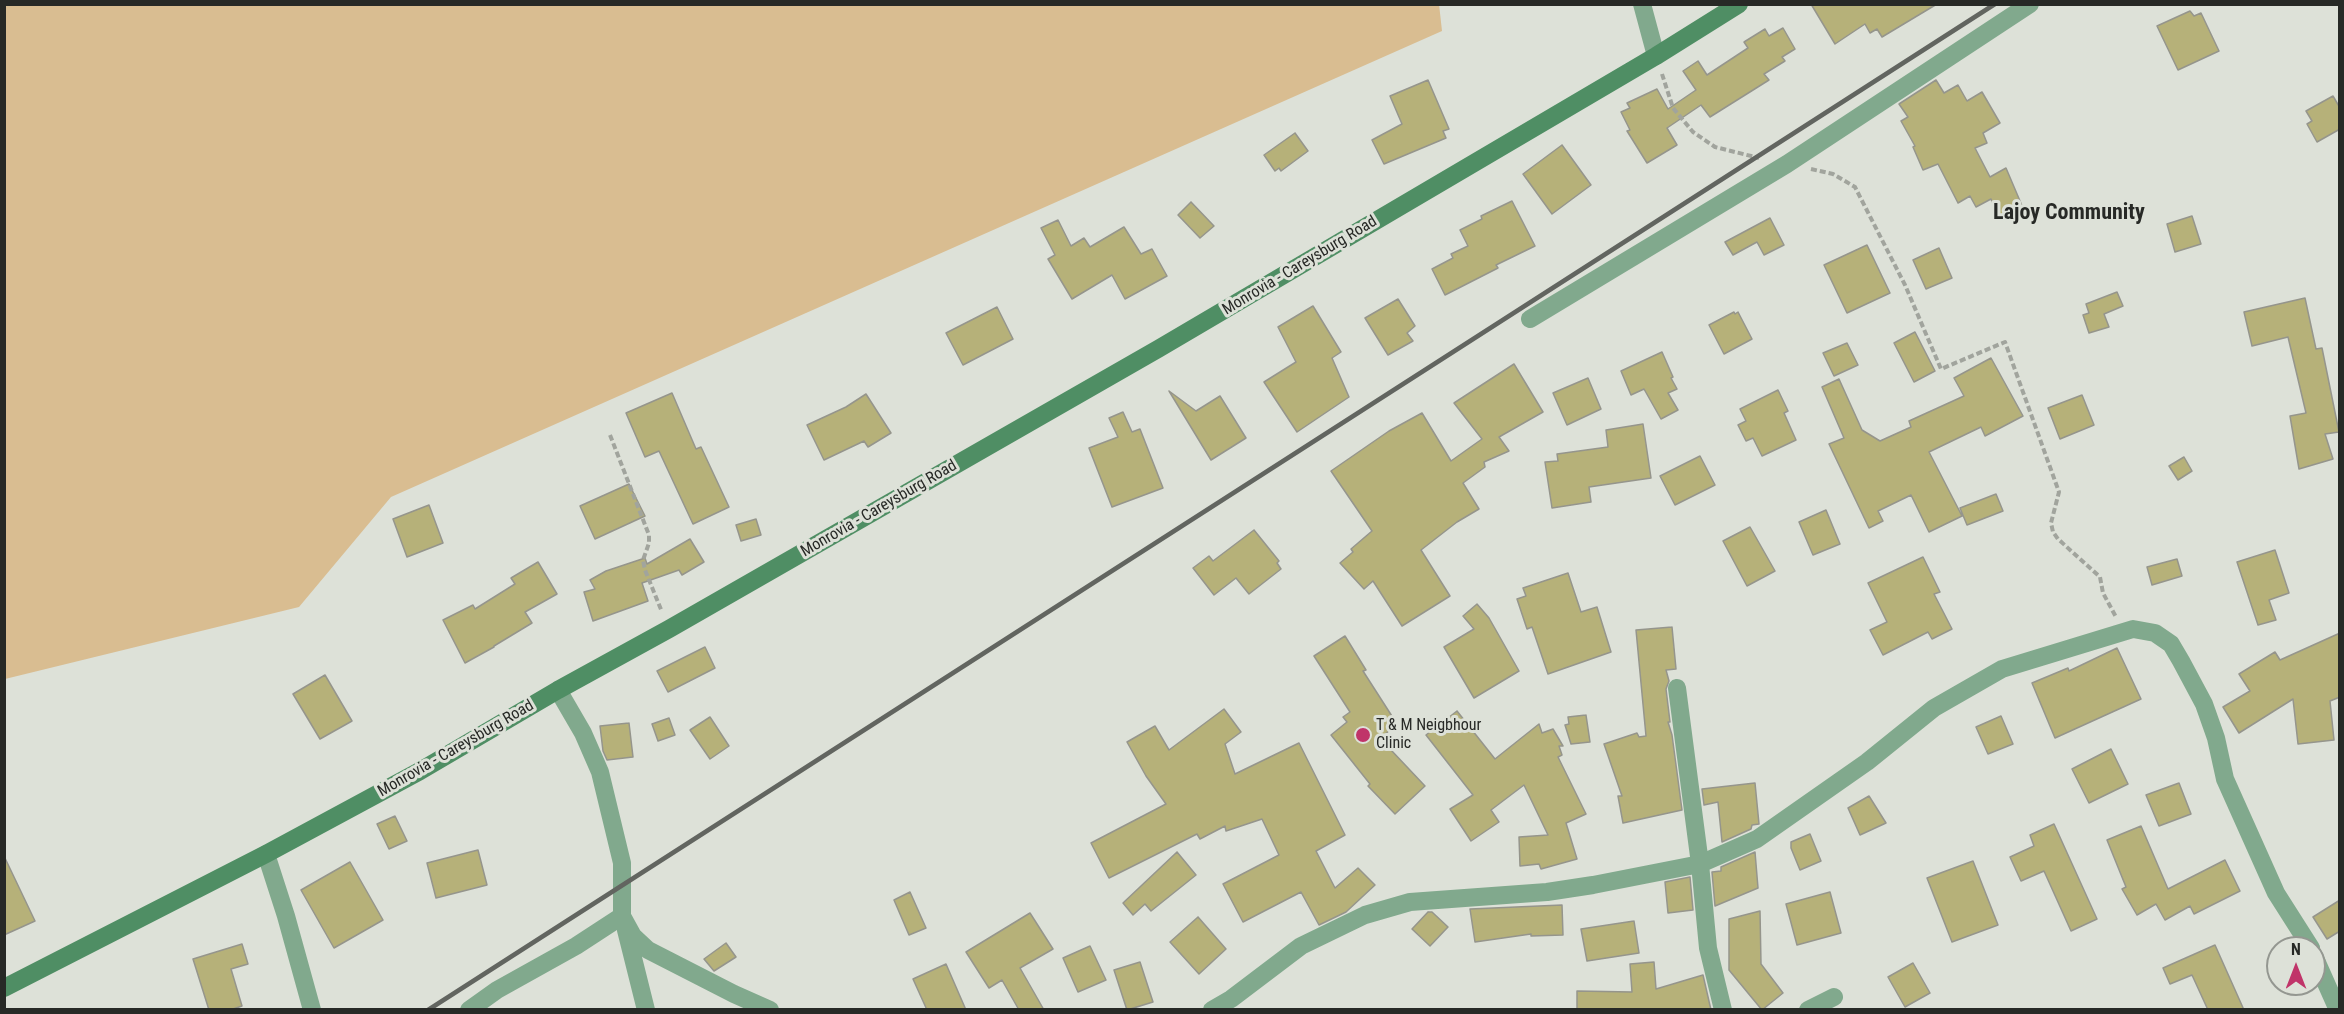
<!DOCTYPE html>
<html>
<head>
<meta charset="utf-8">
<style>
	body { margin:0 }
	#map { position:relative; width:2344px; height:1014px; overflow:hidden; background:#dde1d8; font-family:"Roboto Condensed",sans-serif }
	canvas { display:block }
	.frame { position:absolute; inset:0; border:6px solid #272926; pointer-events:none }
	.north { position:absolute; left:2266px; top:936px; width:60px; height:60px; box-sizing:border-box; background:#dde1d8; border:2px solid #949791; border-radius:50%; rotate:0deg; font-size:16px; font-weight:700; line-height:24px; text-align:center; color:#272926 }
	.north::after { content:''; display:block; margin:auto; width:21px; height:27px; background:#c03469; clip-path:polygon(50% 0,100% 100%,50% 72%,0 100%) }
</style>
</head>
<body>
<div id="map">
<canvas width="2344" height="1014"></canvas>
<div class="frame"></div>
<div class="north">N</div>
</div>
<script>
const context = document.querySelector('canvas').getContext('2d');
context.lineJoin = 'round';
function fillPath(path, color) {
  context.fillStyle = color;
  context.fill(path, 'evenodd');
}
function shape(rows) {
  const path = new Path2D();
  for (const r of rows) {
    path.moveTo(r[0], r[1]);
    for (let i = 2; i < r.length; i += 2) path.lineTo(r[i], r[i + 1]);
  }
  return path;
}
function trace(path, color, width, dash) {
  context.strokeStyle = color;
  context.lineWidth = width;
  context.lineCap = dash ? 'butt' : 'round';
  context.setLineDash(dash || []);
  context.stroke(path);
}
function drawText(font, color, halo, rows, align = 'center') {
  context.font = font + ' "Roboto Condensed",sans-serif';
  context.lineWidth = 6;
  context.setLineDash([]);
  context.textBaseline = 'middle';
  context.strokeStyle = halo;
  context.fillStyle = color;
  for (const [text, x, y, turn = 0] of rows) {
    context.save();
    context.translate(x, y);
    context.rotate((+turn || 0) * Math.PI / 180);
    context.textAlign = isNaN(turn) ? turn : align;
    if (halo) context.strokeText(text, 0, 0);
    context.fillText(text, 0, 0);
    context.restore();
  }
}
const green = shape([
	[1439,4,1442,31,391,497,299,607,5,679,5,5]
]);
const building = shape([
	[1811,4,1937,4,1882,37,1877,29,1870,33,1865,24,1835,44,1811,4],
	[2190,11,2194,16,2201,13,2219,51,2178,70,2157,26,2190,11],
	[1783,28,1795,49,1782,57,1785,61,1764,74,1769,80,1710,117,1701,105,1667,128,1677,145,1647,163,1627,131,1630,130,1621,112,1630,108,1627,103,1657,89,1668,109,1696,90,1683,71,1698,61,1707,75,1748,48,1744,42,1765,29,1769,36,1783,28],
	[1428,80,1449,129,1443,131,1446,138,1384,164,1372,140,1402,124,1390,96,1428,80],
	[1936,80,1944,93,1958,85,1967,101,1982,92,2000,123,1983,133,1987,143,1975,148,1990,177,2006,168,2023,208,1999,218,1991,199,1976,207,1970,196,1958,203,1938,164,1923,170,1913,147,1915,146,1901,121,1908,117,1899,104,1936,80],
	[2333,96,2340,108,2340,129,2317,142,2307,124,2312,121,2306,111,2333,96],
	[1295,133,1308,151,1281,171,1279,168,1275,171,1264,155,1295,133],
	[1562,145,1591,185,1552,214,1523,174,1562,145],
	[1512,201,1535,246,1496,265,1498,268,1445,295,1432,269,1453,258,1451,254,1468,246,1460,230,1482,219,1481,216,1512,201],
	[1191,202,1214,226,1200,238,1178,215,1191,202],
	[2192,216,2201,244,2175,252,2167,224,2192,216],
	[1770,218,1784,245,1764,255,1757,242,1733,255,1725,242,1770,218],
	[1058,220,1071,246,1084,238,1090,247,1124,227,1141,254,1152,249,1167,276,1125,299,1112,275,1072,299,1048,259,1055,255,1041,228,1058,220],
	[1867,245,1890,293,1847,313,1824,265,1867,245],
	[1939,248,1952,278,1926,289,1913,260,1939,248],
	[2117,292,2123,306,2104,314,2109,327,2089,333,2083,315,2089,313,2086,304,2117,292],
	[2305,298,2316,349,2322,348,2339,432,2325,434,2333,459,2299,469,2290,416,2306,413,2288,337,2252,346,2244,312,2305,298],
	[1398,299,1415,326,1407,333,1413,341,1388,355,1365,318,1398,299],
	[1313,306,1341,352,1332,358,1349,397,1297,432,1264,382,1296,362,1278,327,1313,306],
	[997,307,1013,339,963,365,946,333,997,307],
	[1734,312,1735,314,1738,312,1752,339,1724,354,1709,325,1734,312],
	[1915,332,1935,371,1914,382,1894,343,1915,332],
	[1847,343,1858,365,1834,376,1823,353,1847,343],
	[1662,352,1673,377,1671,378,1677,389,1668,393,1678,410,1661,419,1644,389,1631,395,1621,371,1662,352],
	[1991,358,2023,416,1985,436,1981,427,1929,452,1962,516,1929,532,1911,495,1878,511,1883,521,1869,528,1829,444,1844,438,1822,387,1839,379,1862,430,1880,441,1911,427,1909,421,1964,396,1954,378,1991,358],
	[1514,364,1543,412,1499,437,1509,451,1484,462,1485,467,1463,483,1479,509,1457,522,1421,550,1450,596,1402,626,1373,581,1364,589,1340,563,1353,552,1351,549,1372,531,1331,471,1389,431,1422,413,1451,461,1482,439,1454,403,1514,364],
	[1588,378,1601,409,1567,425,1553,393,1588,378],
	[1778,390,1788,411,1784,413,1796,440,1762,456,1753,438,1746,441,1738,425,1746,421,1740,409,1778,390],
	[1169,391,1196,411,1220,396,1246,438,1211,460,1169,391],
	[672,393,696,449,701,447,729,507,693,524,659,451,645,457,626,413,672,393],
	[866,394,891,433,868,447,864,441,824,460,807,425,846,407,866,394],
	[2082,395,2094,425,2060,439,2048,408,2082,395],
	[1123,412,1132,432,1140,429,1163,488,1112,507,1089,448,1118,437,1109,418,1123,412],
	[1643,424,1651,478,1589,487,1591,502,1552,508,1545,462,1558,461,1557,454,1608,447,1606,430,1643,424],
	[1700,456,1715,485,1675,505,1660,476,1700,456],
	[2184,457,2192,471,2178,480,2169,466,2184,457],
	[629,484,645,516,595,539,580,506,629,484],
	[1996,494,2003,511,1967,525,1960,508,1996,494],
	[429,505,443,543,407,557,393,519,429,505],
	[1826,510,1840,544,1813,555,1799,522,1826,510],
	[756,519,761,535,741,541,736,525,756,519],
	[1750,527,1775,571,1747,586,1723,541,1750,527],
	[1254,530,1279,561,1277,563,1281,569,1249,594,1236,578,1214,595,1193,568,1209,556,1213,561,1254,530],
	[690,539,704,562,682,575,679,570,642,583,648,601,593,621,584,592,595,589,590,580,606,571,645,558,647,564,690,539],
	[2275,550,2289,593,2269,600,2276,620,2258,625,2237,562,2275,550],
	[1923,557,1940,592,1934,594,1952,629,1932,639,1928,632,1883,655,1870,630,1887,622,1868,583,1923,557],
	[2177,559,2182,576,2152,585,2147,567,2177,559],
	[538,562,557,594,525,612,532,623,494,646,494,647,465,663,443,620,473,605,475,609,515,584,511,578,538,562],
	[1568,573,1581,612,1597,607,1611,652,1548,674,1532,627,1527,629,1517,599,1526,596,1523,588,1568,573],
	[1477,604,1489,618,1519,671,1474,698,1444,647,1474,629,1463,616,1477,604],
	[1672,627,1676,669,1666,670,1669,681,1666,689,1670,722,1668,722,1672,735,1682,810,1623,823,1618,796,1622,796,1604,744,1637,733,1639,737,1646,736,1636,630,1672,627],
	[2340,633,2340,697,2330,701,2334,740,2298,744,2293,699,2239,733,2223,707,2250,691,2239,674,2275,652,2280,660,2340,633],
	[1345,636,1366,670,1363,671,1397,724,1383,736,1393,748,1391,750,1425,786,1395,814,1368,786,1370,784,1331,735,1347,722,1343,717,1350,712,1314,656,1345,636],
	[705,647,715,668,668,692,657,671,705,647],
	[2117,648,2141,699,2055,738,2032,683,2068,668,2069,671,2117,648],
	[325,675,352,721,320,739,293,694,325,675],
	[1224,709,1241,732,1225,744,1235,774,1299,743,1345,835,1316,851,1335,888,1358,868,1375,885,1346,912,1319,925,1301,892,1243,922,1223,884,1279,855,1262,819,1226,831,1225,826,1200,839,1197,834,1109,878,1091,843,1166,804,1146,776,1127,742,1155,726,1169,750,1224,709],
	[1457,711,1495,759,1539,724,1542,733,1553,729,1563,746,1559,746,1562,755,1558,757,1586,814,1566,823,1577,859,1541,869,1539,864,1520,866,1519,837,1548,835,1524,785,1491,810,1499,822,1471,841,1450,809,1473,795,1426,735,1457,711],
	[1586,715,1590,742,1571,744,1565,725,1569,724,1568,717,1586,715],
	[2001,716,2013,744,1988,754,1976,727,2001,716],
	[710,717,729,746,710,759,690,730,710,717],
	[669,718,675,735,658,741,652,724,669,718],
	[629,723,633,757,607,760,603,751,600,726,629,723],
	[2111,749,2128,784,2089,803,2072,769,2111,749],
	[1755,783,1759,824,1752,825,1751,829,1722,842,1718,802,1704,805,1702,789,1755,783],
	[2179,783,2191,814,2159,826,2146,795,2179,783],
	[1869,796,1886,823,1860,835,1848,808,1869,796],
	[395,816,407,841,389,849,377,824,395,816],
	[2054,824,2097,919,2071,931,2044,871,2021,881,2010,857,2034,846,2030,835,2054,824],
	[2141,826,2168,889,2225,860,2240,891,2194,914,2190,906,2165,920,2156,904,2137,915,2122,889,2126,887,2107,840,2141,826],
	[1810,834,1821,861,1800,870,1791,848,1791,842,1810,834],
	[478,850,487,885,436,898,427,863,478,850],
	[1177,852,1196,875,1151,911,1145,904,1133,915,1123,903,1177,852],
	[1755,852,1758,888,1715,906,1712,872,1721,871,1721,867,1755,852],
	[4,856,35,921,4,935,4,856],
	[1973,861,1998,925,1952,942,1927,878,1973,861],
	[350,862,383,920,334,948,301,890,350,862],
	[1690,877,1693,910,1668,913,1665,882,1690,877],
	[910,892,926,928,909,935,894,900,910,892],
	[1830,892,1841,933,1797,945,1786,904,1830,892],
	[2340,900,2340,931,2327,939,2313,917,2340,900],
	[1562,905,1563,935,1531,936,1531,934,1475,942,1470,909,1562,905],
	[1760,911,1761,964,1783,993,1762,1010,1729,970,1729,919,1760,911],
	[1428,912,1432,912,1448,927,1430,946,1412,929,1428,912],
	[1030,913,1053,949,1020,968,1044,1010,1019,1010,1002,980,989,988,966,952,1030,913],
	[1198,917,1226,949,1199,974,1170,942,1198,917],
	[1634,921,1639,953,1587,961,1581,929,1634,921],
	[726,943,736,957,714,971,704,959,726,943],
	[242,944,248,964,231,969,242,1006,230,1010,209,1010,193,959,242,944],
	[2215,945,2244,1010,2208,1010,2192,975,2170,984,2163,968,2215,945],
	[1090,946,1106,980,1078,992,1063,958,1090,946],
	[1140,962,1153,1002,1127,1010,1114,970,1140,962],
	[1654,962,1656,989,1703,975,1711,1010,1577,1010,1577,991,1632,992,1630,964,1654,962],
	[1913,963,1930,993,1905,1007,1888,977,1913,963],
	[946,964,966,1010,927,1010,913,979,946,964]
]);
const path = shape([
	[1662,74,1673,108,1693,132,1715,147,1759,158],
	[1811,169,1833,174,1855,187,1905,285,1941,369,2005,342,2059,492,2051,523,2053,532,2058,539,2100,577,2103,593,2116,617],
	[610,435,649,535,649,543,643,560,645,570,662,612]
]);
const street = shape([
	[1642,4,1656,56],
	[1530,319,1787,164,2030,4],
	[1677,688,1700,864,1708,948,1723,1010],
	[266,854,286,916,312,1010],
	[622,916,633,936,648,950,734,994,770,1010],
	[626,930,646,1010],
	[2314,956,2338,1010],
	[469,1010,497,990,576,946,622,916,622,863,600,772,583,733,558,690],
	[1212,1010,1231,999,1301,946,1365,915,1410,902,1547,892,1593,885,1700,864,1757,839,1867,762,1934,708,2002,669,2133,629,2155,633,2171,644,2181,661,2204,704,2216,738,2225,779,2276,893,2311,948],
	[1808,1010,1834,997]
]);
const secondary = shape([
	[4,988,266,854,420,771,558,690,669,629,1158,349,1656,56,1739,4]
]);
const rail = shape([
	[428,1010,1995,4]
]);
const markers = [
	[1363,735,8,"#c03469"]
];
const streetNames = [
	["Monrovia - Careysburg Road",1300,266,-31],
	["Monrovia - Careysburg Road",879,509,-30],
	["Monrovia - Careysburg Road",456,749,-30]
];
const poiNames = [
	["T & M Neigbhour",1376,726],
	["Clinic",1376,744]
];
const districtNames = [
	["Lajoy Community",2069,213]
];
fillPath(green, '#d9bd91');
fillPath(building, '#b6b179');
trace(building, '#95958c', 1.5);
trace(path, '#a1a49d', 4, [6, 3]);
trace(street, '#81a98d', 18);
trace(secondary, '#4f8e64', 18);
trace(rail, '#626560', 4.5);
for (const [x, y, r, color] of markers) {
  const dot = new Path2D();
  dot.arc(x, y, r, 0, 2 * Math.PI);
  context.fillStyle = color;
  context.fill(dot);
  trace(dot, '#dde1d8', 2);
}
drawText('16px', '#272926', '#dde1d8', streetNames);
drawText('16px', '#272926', '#dde1d8', poiNames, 'left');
drawText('bold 22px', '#272926', '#dde1d8', districtNames);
</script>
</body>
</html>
